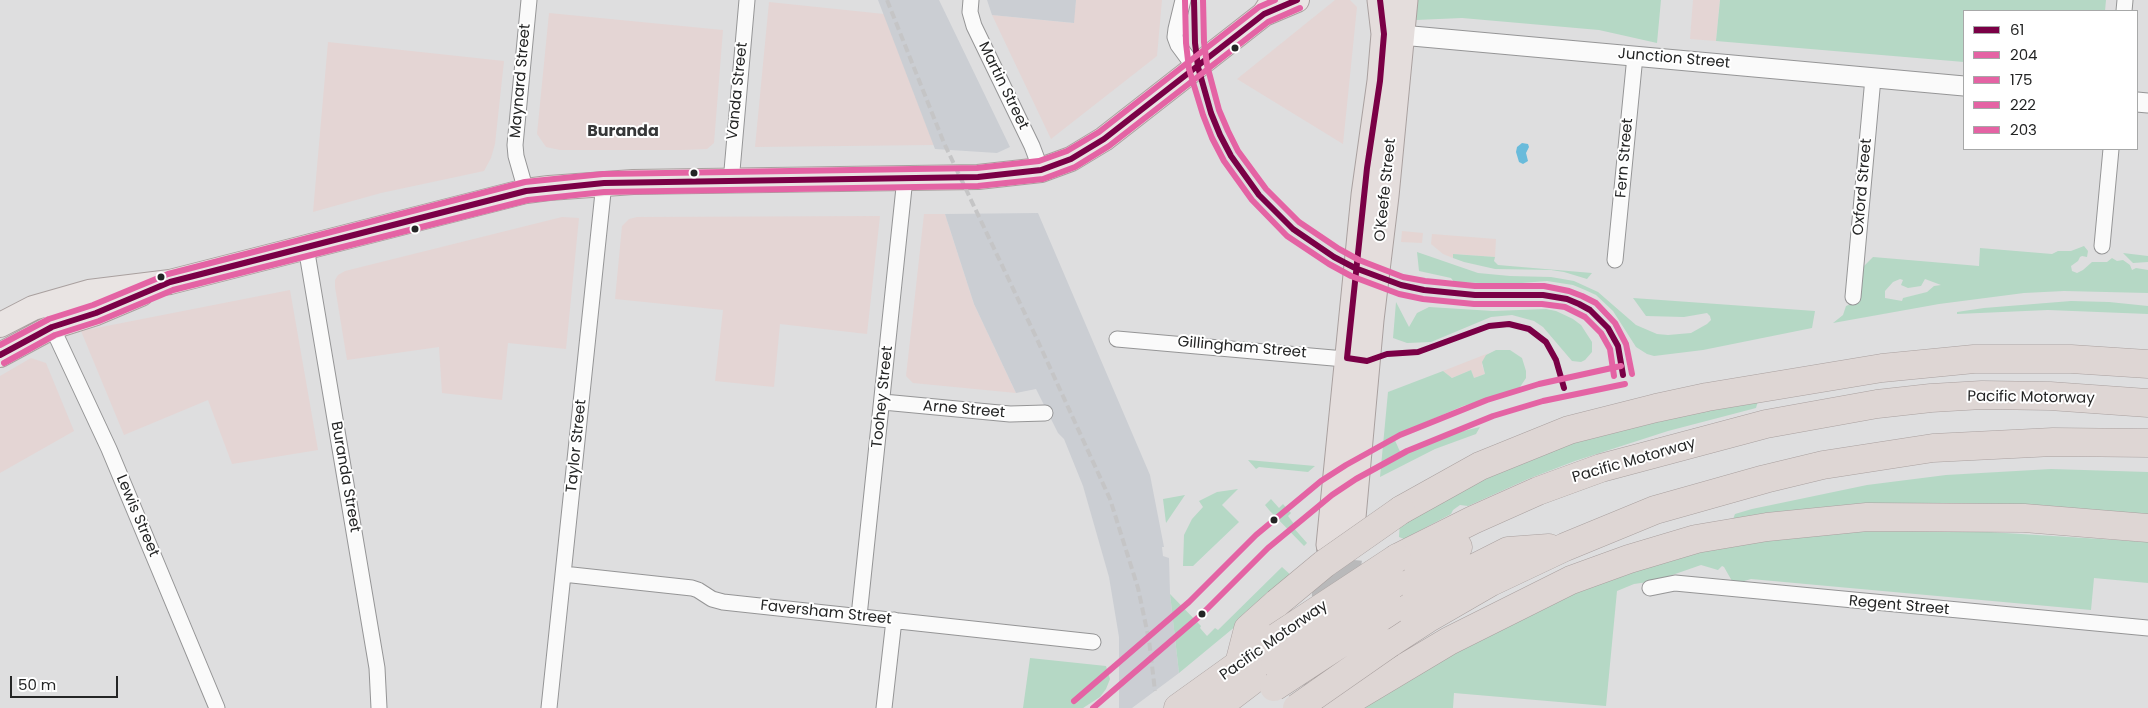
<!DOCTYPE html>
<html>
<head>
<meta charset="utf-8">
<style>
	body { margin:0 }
	#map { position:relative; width:2148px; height:708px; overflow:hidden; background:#dededf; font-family:Poppins,sans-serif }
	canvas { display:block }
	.legend { position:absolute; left:1963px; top:10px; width:175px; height:140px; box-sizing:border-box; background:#fff; border:1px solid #a7a8a8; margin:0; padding:6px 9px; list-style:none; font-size:15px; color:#242525 }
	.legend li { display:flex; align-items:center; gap:10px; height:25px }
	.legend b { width:25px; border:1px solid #a7a8a8 }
	.scale { position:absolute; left:10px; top:676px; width:108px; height:22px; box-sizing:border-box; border:2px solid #242525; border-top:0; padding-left:6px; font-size:15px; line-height:18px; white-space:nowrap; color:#242525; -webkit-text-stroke:4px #fff; paint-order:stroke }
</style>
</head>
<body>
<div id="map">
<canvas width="2148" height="708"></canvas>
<ul class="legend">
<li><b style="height:6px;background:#7a0046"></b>61</li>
<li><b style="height:6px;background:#e463a4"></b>204</li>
<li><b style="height:6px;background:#e463a4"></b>175</li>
<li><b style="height:6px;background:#e463a4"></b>222</li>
<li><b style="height:6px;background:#e463a4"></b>203</li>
</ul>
<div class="scale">50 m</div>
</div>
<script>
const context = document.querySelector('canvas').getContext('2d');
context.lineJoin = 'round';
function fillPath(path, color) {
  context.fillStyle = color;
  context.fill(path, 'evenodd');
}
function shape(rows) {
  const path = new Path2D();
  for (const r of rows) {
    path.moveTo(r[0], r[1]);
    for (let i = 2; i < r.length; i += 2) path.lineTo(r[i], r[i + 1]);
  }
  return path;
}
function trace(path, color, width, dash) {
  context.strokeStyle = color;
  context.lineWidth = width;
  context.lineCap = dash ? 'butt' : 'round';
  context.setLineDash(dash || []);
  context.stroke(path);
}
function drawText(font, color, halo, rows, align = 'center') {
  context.font = font + ' Poppins,sans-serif';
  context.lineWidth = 4;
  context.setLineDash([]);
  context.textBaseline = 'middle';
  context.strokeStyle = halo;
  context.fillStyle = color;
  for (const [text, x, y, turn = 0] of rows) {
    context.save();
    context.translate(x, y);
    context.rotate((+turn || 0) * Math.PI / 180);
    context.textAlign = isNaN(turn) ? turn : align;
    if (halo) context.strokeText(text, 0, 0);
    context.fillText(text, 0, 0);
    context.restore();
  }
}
const commercial = shape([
	[1076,0,1162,0,1157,56,1051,139,992,15,1073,23],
	[1335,0,1350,0,1357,7,1343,144,1237,79],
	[1693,0,1720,0,1716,41,1690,39],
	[769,2,884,14,934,145,755,147],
	[549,13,723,30,714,143,707,149,681,150,560,150,546,147,537,134],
	[328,42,504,61,495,144,491,158,484,171,381,193,313,212],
	[924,214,945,214,974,304,1016,393,913,383,906,376],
	[880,216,867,334,780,324,774,387,715,381,723,310,615,299,622,226,629,219,637,217],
	[562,217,579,218,566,349,508,343,502,400,442,393,439,347,347,360,335,287,335,280,338,275,345,271],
	[290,290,318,450,232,464,208,400,124,435,81,331],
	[31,358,46,363,74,431,0,473,0,376]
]);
const industrial = shape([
	[1402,231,1423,233,1422,243,1401,242],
	[1432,234,1496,239,1495,257,1454,254,1453,258,1443,254,1431,244],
	[1489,353,1486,355,1482,365,1485,374,1474,378,1471,370,1452,378,1443,371]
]);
const built = shape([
	[878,0,939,0,1010,147,997,153,935,149],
	[987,0,1076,0,1074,23,992,15],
	[1038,213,1150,475,1164,547,1162,547,1163,556,1169,558,1170,594,1179,673,1132,708,1119,708,1119,637,1109,577,1083,486,1064,439,1058,433,1036,389,1016,393,974,304,945,214]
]);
const green = shape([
	[1415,0,1661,0,1657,43,1599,30,1462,18,1416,20,1413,16],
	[1720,0,2106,0,2105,11,1964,11,1964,62,1716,41],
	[2084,246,2088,251,2087,257,2082,256,2080,257,2078,261,2071,266,2072,271,2077,273,2083,270,2092,262,2107,262,2112,258,2117,261,2123,260,2130,265,2132,270,2136,268,2148,270,2148,293,2064,291,2024,293,1939,304,1833,323,1843,315,1846,306,1853,303,1857,273,1873,257,1979,266,1980,248,2052,254,2058,251,2071,251],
	[1900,279,1903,280,1901,285,1908,288,1921,286,1925,279,1941,285,1934,286,1927,292,1903,298,1902,301,1885,298,1885,291,1893,282],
	[1417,252,1478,273,1510,276,1551,277,1574,281,1598,292,1636,325,1657,334,1668,335,1691,333,1707,324,1711,320,1710,316,1707,313,1684,317,1646,316,1633,298,1815,311,1812,328,1703,350,1654,356,1647,354,1636,347,1613,311,1596,295,1585,290,1573,285,1547,281,1509,284,1454,282,1451,278,1419,271],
	[2123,253,2148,256,2148,262,2133,263],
	[1453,254,1495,257,1494,261,1498,265,1592,273,1587,279,1564,272,1551,270,1495,269,1464,262,1453,258],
	[2071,301,2109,302,2148,306,2148,314,2048,310,1957,314,1957,312,1984,308],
	[1396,302,1409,327,1417,313,1429,307,1493,311,1546,309,1556,311,1573,319,1581,325,1592,342,1592,352,1585,360,1581,362,1572,361,1543,327,1534,321,1512,315,1491,317,1431,342,1407,343,1393,338],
	[1496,350,1510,350,1522,358,1526,371,1526,378,1518,390,1463,406,1393,436,1402,456,1451,434,1480,427,1476,434,1435,449,1380,477,1388,392,1443,371,1452,378,1471,370,1474,378,1485,374,1482,362,1486,355],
	[1758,401,1756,408,1668,431,1575,461,1528,479,1468,506,1460,505,1453,510,1451,514,1404,539,1399,537,1400,521,1460,486,1570,443,1619,426],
	[1248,460,1270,462,1315,466,1308,472,1259,467,1256,469],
	[2051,469,2148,472,2148,517,1733,519,1735,514,1752,509,1867,485,1946,475],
	[1238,489,1222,505,1239,522,1193,566,1183,566,1184,535,1192,519,1203,507,1199,501,1217,492],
	[1185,495,1166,523,1163,499],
	[1271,499,1279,508,1283,504,1291,513,1288,516,1294,524,1292,526,1307,543,1304,546,1269,510,1265,505],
	[1910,527,2148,542,2148,583,2094,578,2091,610,1751,579,1741,582,1732,581,1724,567,1722,566,1718,570,1701,565,1655,581,1634,584,1617,591,1606,706,1454,693,1453,708,1358,708,1529,612,1588,585,1723,543],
	[1282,567,1294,578,1179,673,1170,594,1201,626,1200,628,1207,636,1215,628,1218,630],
	[1030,658,1106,666,1110,679,1106,689,1100,697,1083,708,1023,708]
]);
const water = shape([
	[1522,143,1528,144,1529,147,1526,153,1528,161,1523,164,1519,162,1516,152,1517,147]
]);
const trunkTunnel = shape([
	[1337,695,1352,531],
	[1314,708,1329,546]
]);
const minor = shape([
	[971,0,970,12,974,26,1032,146,1041,170],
	[1183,0,1176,29,1175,37,1178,45,1195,68],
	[2124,11,2125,0],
	[731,182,747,0],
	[526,191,516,156,515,145,529,0],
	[2102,246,2111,149],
	[306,247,377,668,379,708],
	[1615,260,1635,56],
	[1853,297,1873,78],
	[52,327,109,449,217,708],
	[1117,339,1356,360],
	[883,402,1010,414,1045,413],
	[563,574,692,588,698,590,712,599,723,602,1093,642],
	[1650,588,1675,583,2148,628],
	[859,616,905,178],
	[549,708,604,183],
	[884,708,894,620]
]);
const tertiary = shape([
	[1390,34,1964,86],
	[2137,102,2148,103]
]);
const primary = shape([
	[1264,14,1297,0],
	[0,325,33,308,89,292,170,282,526,191,549,188,633,182,978,177,1041,170,1071,159,1104,139,1264,14,1273,0],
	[0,355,52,327,96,313,141,294]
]);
const trunk = shape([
	[1352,528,1371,320,1386,196,1405,0],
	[1329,545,1364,195,1380,81,1384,34,1380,0]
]);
const motorway = shape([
	[1401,510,1480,466,1569,430,1656,408,1707,397,1882,368,1974,359,2071,359,2148,364],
	[1397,558,1473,520,1538,491,1601,468,1766,424,1877,404,1931,398,1982,395,2050,396,2148,403],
	[1395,583,1458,547],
	[1393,609,1508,551,1549,548],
	[1390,643,1427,619,1491,582,1565,547,1655,510,1765,479,1823,465,1933,448,2053,442,2148,443],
	[1239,664,1248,629,1277,603],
	[1178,708,1277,637],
	[1216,708,1275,663],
	[1337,708,1449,641,1571,580,1629,559,1696,539,1767,527,1867,517,2024,518,2148,528]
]);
const rail = shape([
	[887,0,944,143,1036,337,1110,499,1138,588,1149,640,1155,691]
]);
const motorwayBridge = shape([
	[1277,603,1324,564,1401,510],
	[1277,637,1397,558],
	[1275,663,1395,583],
	[1274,687,1393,609],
	[1297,708,1390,643]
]);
const bus1 = shape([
	[1194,0,1195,43,1198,67,1211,113,1220,135,1231,156,1259,195,1293,229,1334,257,1355,268,1401,285,1424,290,1475,295,1543,295,1567,299,1579,304,1590,310,1608,328,1618,346,1623,375],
	[1380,0,1384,34,1380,81,1367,168,1347,358,1367,361,1387,354,1418,352,1489,326,1509,324,1529,329,1546,342,1556,360,1564,388],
	[0,355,52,327,96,313,170,282,526,191,604,183,978,177,1041,170,1071,159,1104,139,1264,14,1297,0]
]);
const bus2 = shape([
	[4,363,55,335,99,321,173,290,528,200,604,192,978,186,1043,179,1075,167,1109,146,1268,22,1300,8]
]);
const bus3 = shape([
	[0,345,49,319,93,305,168,274,525,182,603,174,977,168,1039,161,1067,151,1099,132,1259,7,1275,0]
]);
const bus4 = shape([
	[1185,0,1186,43,1189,69,1203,115,1212,138,1224,161,1252,200,1287,236,1329,264,1351,276,1399,294,1423,299,1474,304,1542,304,1565,307,1585,317,1601,333,1610,349,1614,376],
	[1093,708,1201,615,1268,548,1332,495,1356,479,1407,451,1493,416,1543,401,1625,384]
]);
const bus5 = shape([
	[1203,0,1204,42,1207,65,1219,110,1228,131,1238,151,1266,189,1299,222,1339,249,1359,260,1403,277,1425,281,1475,286,1544,286,1569,291,1582,296,1596,303,1615,323,1626,344,1632,374],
	[1074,701,1189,602,1256,535,1321,481,1346,465,1400,435,1487,400,1539,384,1621,366]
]);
const markers = [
	[1235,48,4.5,"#242525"],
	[694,173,4.5,"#242525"],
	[415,229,4.5,"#242525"],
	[161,277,4.5,"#242525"],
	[1274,520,4.5,"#242525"],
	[1202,614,4.5,"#242525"]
];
const streetNames = [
	["Junction Street",1674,59,5],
	["Maynard Street",521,81,-85],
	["Martin Street",1003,86,64],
	["Vanda Street",738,91,-84],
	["Fern Street",1625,158,-85],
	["Oxford Street",1863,187,-85],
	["O'Keefe Street",1386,190,-84],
	["Gillingham Street",1242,348,5],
	["Toohey Street",883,397,-84],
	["Pacific Motorway",2031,398,1],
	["Arne Street",964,410,5],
	["Taylor Street",577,446,-84],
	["Pacific Motorway",1634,461,-16],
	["Buranda Street",345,477,80],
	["Lewis Street",137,516,67],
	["Regent Street",1899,606,5],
	["Faversham Street",826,613,6],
	["Pacific Motorway",1274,641,-35]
];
const neighbourhoodNames = [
	["Buranda",623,132]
];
fillPath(commercial, '#e4d5d4');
fillPath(industrial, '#e4d5d3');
fillPath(built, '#cbced3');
fillPath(green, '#b5d8c5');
fillPath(water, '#69bbdb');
trace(trunkTunnel, '#b9b9ba', 25, [25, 12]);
trace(minor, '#959596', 17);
trace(tertiary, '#959596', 21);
trace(primary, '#a9a09f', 26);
trace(trunk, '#a9a09f', 27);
trace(motorway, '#a9a09f', 29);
trace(minor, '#fafafa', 15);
trace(tertiary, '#fafafa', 19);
trace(primary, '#e9e4e3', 24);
trace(trunk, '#e4dddc', 25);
trace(motorway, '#ded6d4', 28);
trace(rail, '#c5c5c6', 4, [8, 4]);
trace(motorwayBridge, '#a9a09f', 29, []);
trace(motorwayBridge, '#ded6d4', 28);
trace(bus1, '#7a0046', 6);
trace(bus2, '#e463a4', 6);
trace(bus3, '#e463a4', 6);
trace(bus4, '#e463a4', 6);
trace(bus5, '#e463a4', 6);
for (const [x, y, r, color] of markers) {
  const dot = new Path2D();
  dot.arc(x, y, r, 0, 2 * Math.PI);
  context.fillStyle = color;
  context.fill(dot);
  trace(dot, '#fff', 2);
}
drawText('15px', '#242525', '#fff', streetNames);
drawText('bold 16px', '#363738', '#fff', neighbourhoodNames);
</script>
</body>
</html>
